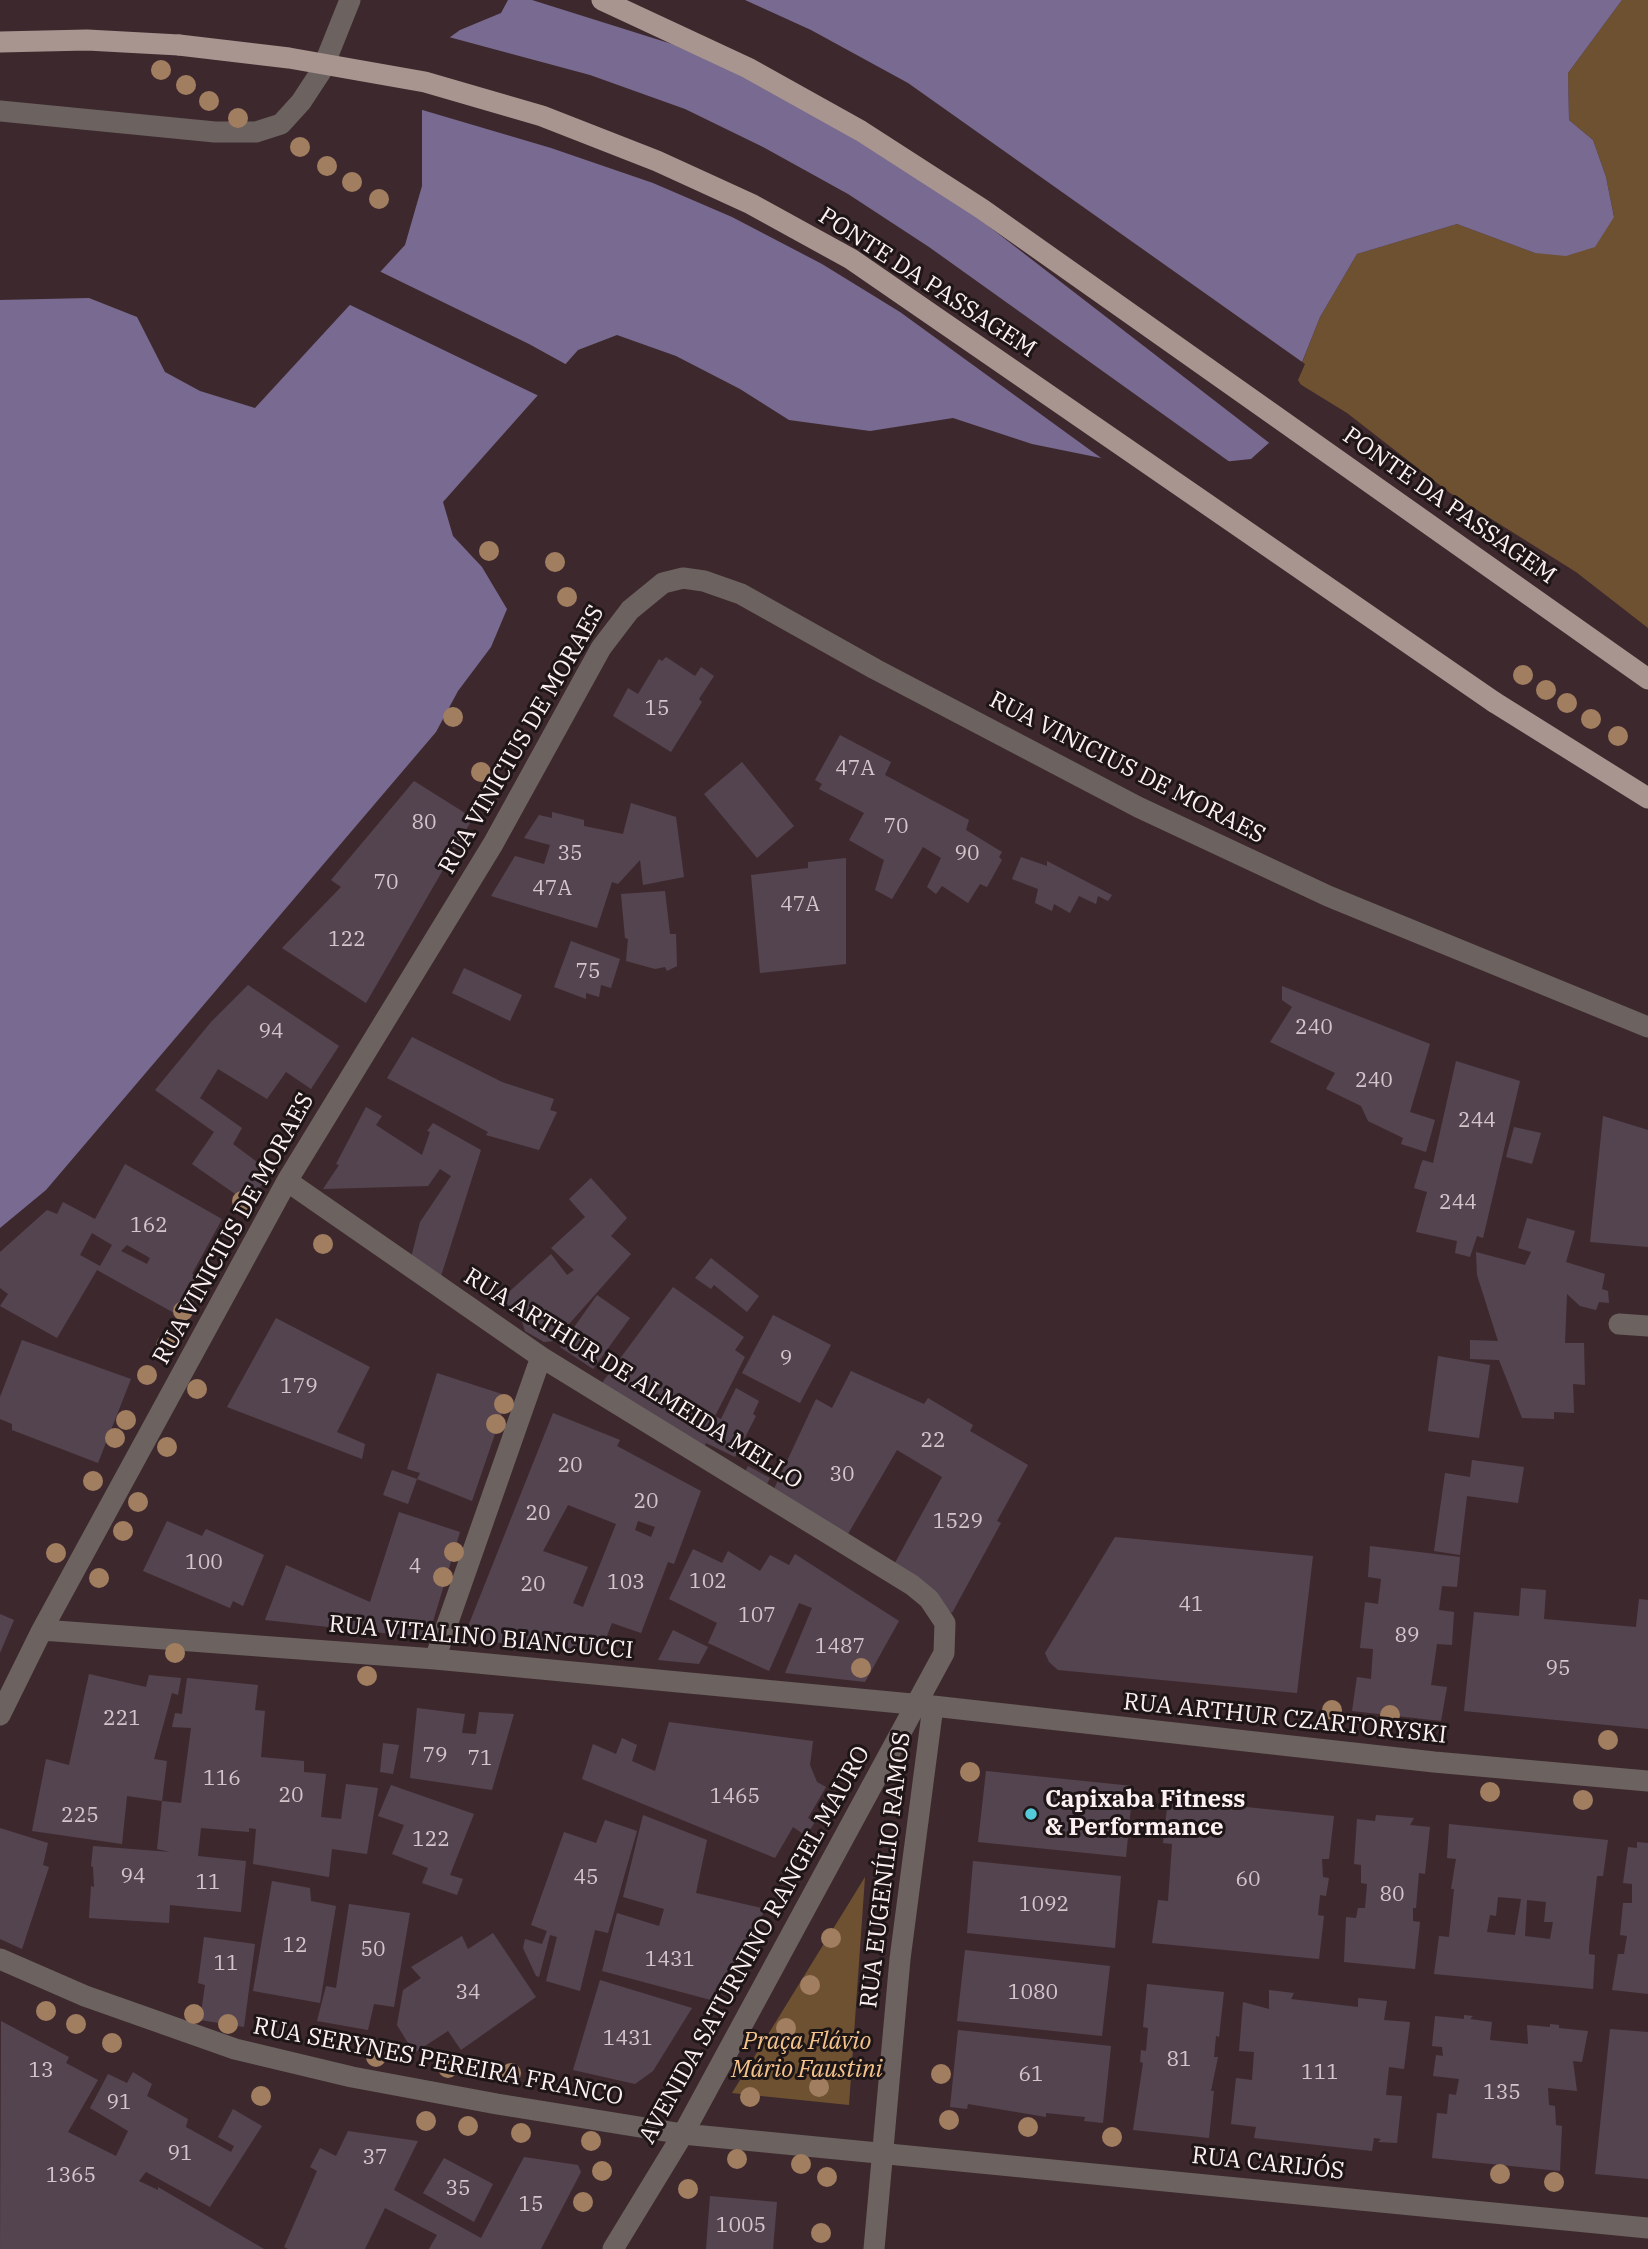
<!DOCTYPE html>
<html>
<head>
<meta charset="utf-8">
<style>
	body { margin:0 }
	canvas { display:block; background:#3d292d }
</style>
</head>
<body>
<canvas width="1648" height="2249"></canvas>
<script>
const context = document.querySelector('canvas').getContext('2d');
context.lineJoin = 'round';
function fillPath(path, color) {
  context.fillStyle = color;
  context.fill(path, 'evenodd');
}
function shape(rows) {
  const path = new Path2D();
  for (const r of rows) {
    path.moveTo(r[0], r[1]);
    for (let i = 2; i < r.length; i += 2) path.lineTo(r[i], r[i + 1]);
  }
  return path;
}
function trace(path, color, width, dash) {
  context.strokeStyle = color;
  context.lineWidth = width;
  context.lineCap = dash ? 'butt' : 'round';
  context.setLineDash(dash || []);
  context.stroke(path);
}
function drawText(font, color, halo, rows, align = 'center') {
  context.font = font + ' "IBM Plex Serif",serif';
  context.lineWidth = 6;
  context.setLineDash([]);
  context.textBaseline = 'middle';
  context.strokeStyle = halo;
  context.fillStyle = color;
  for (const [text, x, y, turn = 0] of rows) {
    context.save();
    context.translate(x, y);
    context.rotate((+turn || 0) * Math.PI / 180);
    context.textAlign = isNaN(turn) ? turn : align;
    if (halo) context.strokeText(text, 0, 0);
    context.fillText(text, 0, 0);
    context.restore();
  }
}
const green = shape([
	[1622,0,1648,0,1648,628,1576,572,1450,493,1347,413,1295,381,1320,317,1357,254,1457,224,1535,253,1595,246,1614,216,1606,177,1593,140,1569,120,1568,73],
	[865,1877,849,2105,732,2093]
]);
const water = shape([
	[508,0,1622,0,1568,73,1569,120,1593,140,1606,177,1614,217,1595,247,1566,256,1535,253,1457,224,1357,254,1320,317,1295,380,1311,405,1251,459,1155,469,1032,444,953,418,870,431,789,420,740,389,676,356,617,335,578,350,443,502,453,536,482,567,507,609,491,647,458,691,436,732,46,1190,0,1228,0,300,89,298,137,317,165,372,200,391,255,408,405,245,422,186,422,97,435,48,460,30,501,13]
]);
const pier = shape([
	[532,0,745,0,811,30,908,83,1305,364,1298,380,1314,407,1272,445,956,201,772,88,672,44],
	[445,36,590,75,685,109,763,147,848,194,929,247,1234,465,1155,473,1108,463,900,312,822,264,732,217,653,183,551,148,419,109,419,97,432,47],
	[377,270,529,344,569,366,541,397,346,303]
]);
const building = shape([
	[666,657,695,676,701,667,714,676,699,699,702,702,671,752,613,716,628,688,638,694,659,659,662,661],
	[840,735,891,762,885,775,969,820,966,830,1002,852,999,857,1002,860,987,887,980,884,968,903,942,886,936,894,927,887,941,858,923,847,892,899,875,890,884,860,849,840,864,813,819,789,822,784,815,780],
	[742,762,794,826,757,858,704,794],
	[414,781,473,818,366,1003,282,948,341,887,331,880],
	[631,803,676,817,684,877,643,885,640,860,618,884,612,882,597,928,491,896,515,856,544,864,550,845,524,838,539,815,552,818,552,812,584,820,584,826,623,834],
	[1021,857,1047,866,1047,861,1112,895,1108,901,1098,896,1096,904,1079,896,1070,913,1054,904,1052,911,1035,903,1038,889,1012,879],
	[846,858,846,964,760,973,751,875,808,868,808,862],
	[665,891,670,934,676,934,677,966,667,971,665,967,655,969,626,961,628,939,625,938,621,894],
	[571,941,620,959,611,988,601,985,599,997,586,993,586,999,554,987],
	[464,968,522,995,510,1021,452,993],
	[248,985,339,1046,311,1089,286,1072,267,1099,218,1069,200,1098,242,1128,233,1144,269,1171,251,1205,192,1164,214,1132,155,1090,211,1022],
	[1282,986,1430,1044,1410,1112,1435,1120,1426,1152,1401,1144,1403,1138,1368,1121,1361,1106,1326,1089,1335,1073,1270,1042,1292,1007,1282,1000],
	[412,1037,502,1082,554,1099,550,1110,557,1112,539,1150,486,1135,488,1132,387,1078],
	[1456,1061,1520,1081,1483,1238,1477,1236,1470,1257,1455,1253,1457,1241,1416,1232,1427,1192,1414,1188,1421,1164,1423,1160,1433,1163],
	[366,1107,382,1116,376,1125,422,1155,430,1132,427,1131,433,1123,481,1150,441,1276,411,1258,420,1222,451,1176,440,1169,428,1186,323,1189,339,1165,336,1164],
	[1603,1116,1648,1130,1648,1247,1590,1242],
	[1514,1127,1541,1133,1532,1164,1506,1157],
	[125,1164,222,1219,192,1274,199,1277,192,1290,199,1293,183,1318,97,1270,57,1338,0,1306,8,1294,0,1288,0,1252,47,1210,57,1214,63,1202,95,1219],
	[92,1233,112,1245,100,1266,80,1255],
	[127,1245,150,1258,147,1264,121,1251],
	[591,1178,627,1218,611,1236,631,1254,554,1341,544,1342,525,1331,521,1319,501,1299,551,1254,567,1275,574,1270,551,1248,585,1217,569,1199],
	[1527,1218,1575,1231,1566,1262,1605,1274,1602,1289,1608,1291,1609,1303,1599,1302,1596,1310,1580,1306,1567,1294,1565,1343,1584,1343,1585,1385,1573,1384,1574,1413,1554,1412,1554,1419,1522,1418,1499,1360,1470,1359,1470,1340,1498,1341,1477,1275,1476,1252,1525,1265,1531,1252,1518,1248],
	[711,1258,759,1296,747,1312,714,1285,711,1289,695,1278],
	[673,1287,744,1337,735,1350,745,1357,715,1416,721,1419,736,1388,759,1401,753,1414,756,1416,735,1457,706,1443,703,1449,602,1383],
	[597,1295,630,1318,593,1369,560,1347],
	[773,1315,831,1345,800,1403,742,1373],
	[276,1318,370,1367,337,1432,365,1444,362,1459,227,1407],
	[22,1340,131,1379,98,1463,12,1430,12,1424,0,1419,0,1397],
	[1438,1356,1490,1365,1479,1438,1428,1431],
	[851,1371,924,1404,928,1398,973,1425,970,1431,1028,1465,997,1521,1001,1523,952,1613,891,1570,942,1477,897,1450,845,1539,773,1491,816,1399,832,1408],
	[437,1373,508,1396,472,1501,417,1479,420,1473,407,1469],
	[553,1413,620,1440,617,1446,701,1491,674,1564,668,1562,641,1633,612,1623,600,1653,463,1639],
	[568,1505,616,1524,583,1607,573,1603,588,1567,543,1551],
	[638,1521,655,1527,651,1537,635,1530],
	[1472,1460,1524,1467,1518,1503,1467,1496,1460,1555,1434,1551,1445,1473,1470,1477],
	[748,1466,770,1478,767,1484,745,1472],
	[392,1470,417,1479,408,1504,383,1495],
	[399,1512,460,1532,428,1638,265,1620,286,1565,370,1602],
	[167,1521,202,1536,206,1529,264,1555,243,1606,233,1601,230,1608,143,1571],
	[1115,1537,1313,1556,1297,1693,1058,1670,1049,1662,1045,1653],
	[1370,1546,1460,1557,1457,1587,1442,1586,1439,1610,1454,1612,1452,1645,1437,1644,1431,1685,1447,1687,1441,1721,1352,1711,1357,1677,1371,1679,1373,1649,1360,1648,1365,1602,1378,1604,1381,1579,1368,1577],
	[693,1549,722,1563,728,1551,760,1571,770,1555,789,1565,795,1554,899,1621,865,1682,785,1673,812,1608,799,1603,769,1671,708,1643,717,1623,669,1599],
	[1521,1588,1546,1590,1544,1619,1636,1627,1639,1599,1648,1600,1648,1729,1464,1711,1474,1612,1519,1616],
	[0,1614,14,1620,0,1653],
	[673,1630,708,1647,699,1664,658,1660],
	[89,1674,146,1687,149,1675,181,1678,178,1695,172,1693,154,1759,167,1761,162,1801,127,1796,122,1844,32,1831,46,1759,69,1765],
	[187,1678,258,1685,255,1710,265,1711,261,1757,304,1761,304,1772,326,1774,321,1817,341,1819,346,1784,378,1788,367,1854,332,1849,329,1877,253,1864,256,1829,249,1828,249,1832,201,1828,198,1856,246,1861,241,1912,170,1905,169,1923,89,1918,91,1886,94,1887,93,1867,91,1866,93,1846,170,1852,157,1849,162,1801,181,1803,191,1728,172,1727,175,1713,182,1714],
	[417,1708,465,1714,462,1733,476,1734,479,1712,514,1714,492,1790,410,1778],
	[669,1722,813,1741,810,1765,817,1782,826,1787,808,1818,815,1822,806,1836,793,1827,775,1858,582,1779,593,1744,616,1754,622,1738,637,1745,632,1761,655,1771],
	[383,1743,399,1745,393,1774,380,1772],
	[986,1771,1133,1786,1126,1857,978,1842],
	[391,1785,474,1814,450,1875,463,1879,457,1895,422,1883,428,1868,392,1854,404,1825,378,1816],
	[1168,1799,1334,1816,1329,1859,1322,1859,1323,1877,1329,1878,1326,1896,1320,1895,1318,1915,1324,1916,1319,1959,1152,1943,1158,1900,1168,1901,1172,1844,1163,1843],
	[643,1815,707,1840,696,1893,766,1909,711,2000,602,1971,617,1913,659,1926,664,1909,623,1897],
	[1376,1815,1414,1818,1410,1825,1430,1827,1425,1874,1419,1873,1416,1908,1413,1908,1413,1921,1420,1922,1415,1969,1344,1962,1346,1917,1356,1918,1358,1908,1365,1908,1367,1884,1361,1883,1361,1865,1354,1864,1357,1819,1375,1821],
	[605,1820,637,1831,608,1933,595,1930,580,1991,546,1981,557,1937,550,1935,539,1977,536,1976,523,1948,525,1939,542,1944,547,1931,531,1925,564,1832,596,1843],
	[1449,1824,1608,1840,1603,1876,1597,1876,1589,1947,1589,1954,1595,1955,1593,1989,1434,1974,1439,1936,1449,1937,1454,1889,1451,1889,1456,1859,1447,1858],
	[1498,1897,1521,1899,1515,1935,1487,1932,1490,1915,1496,1916],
	[1527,1900,1546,1902,1544,1922,1553,1922,1550,1939,1525,1936],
	[0,1828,48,1843,43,1865,49,1867,22,1949,0,1939],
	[1637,1842,1648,1843,1648,1994,1612,1990,1618,1954,1624,1954,1627,1936,1620,1935,1623,1903,1632,1903,1632,1884,1623,1883,1628,1847,1637,1848],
	[973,1861,1121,1876,1115,1948,967,1933],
	[272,1881,310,1888,311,1901,336,1906,320,2003,253,1991],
	[349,1904,410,1913,394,2007,374,2004,368,2030,317,2021,326,1986,336,1988],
	[493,1933,536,1997,461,2050,448,2031,414,2053,397,2025,403,1990,421,1978,411,1967,462,1936,468,1949],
	[204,1937,255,1944,244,2027,200,2020,205,1985,198,1983],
	[965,1950,1110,1966,1102,2036,957,2021],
	[600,1980,692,2008,653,2071,635,2084,573,2070],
	[1147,1984,1224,1992,1219,2037,1216,2036,1214,2057,1218,2057,1211,2091,1214,2091,1209,2138,1133,2130,1143,2063,1140,2062,1141,2050,1146,2051,1148,2028,1143,2027],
	[1269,1990,1294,1993,1291,1999,1358,2007,1358,1998,1387,2001,1384,2020,1410,2022,1404,2069,1389,2067,1386,2095,1402,2096,1397,2143,1378,2142,1381,2139,1374,2138,1372,2151,1254,2138,1256,2127,1231,2124,1236,2078,1252,2080,1254,2052,1239,2051,1243,2002,1269,2009],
	[1464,2015,1473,2016,1470,2019,1492,2022,1490,2040,1528,2044,1527,2025,1550,2027,1550,2024,1559,2025,1559,2028,1588,2031,1582,2062,1573,2061,1577,2091,1548,2088,1549,2105,1555,2106,1556,2125,1562,2126,1560,2171,1432,2158,1437,2113,1447,2114,1449,2094,1456,2095,1459,2079,1433,2076,1436,2055,1443,2056,1442,2047,1432,2046,1435,2016,1464,2019],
	[1,2021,69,2057,66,2063,98,2080,68,2132,116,2156,128,2131,90,2108,108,2074,127,2083,133,2072,152,2084,147,2096,188,2119,186,2127,231,2152,234,2146,218,2137,233,2109,262,2126,210,2207,146,2172,139,2181,158,2190,158,2187,264,2249,0,2249],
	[1610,2029,1648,2032,1648,2179,1595,2174],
	[958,2030,1111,2046,1103,2123,1084,2121,1085,2117,1046,2113,1046,2117,968,2104,967,2109,950,2107],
	[348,2131,418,2141,394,2190,481,2238,524,2157,578,2165,581,2172,541,2249,429,2249,437,2235,385,2208,365,2249,288,2249,284,2247,317,2171,310,2167,320,2148,336,2156],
	[444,2158,493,2184,474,2222,423,2193],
	[710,2196,777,2202,773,2249,706,2249]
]);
const minor = shape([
	[0,111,215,132,256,132,281,124,301,102,322,70,350,0],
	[287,1181,541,1357,912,1585,929,1599,945,1623,944,1653,683,2134,613,2249],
	[1619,1324,1648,1326],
	[42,1630,435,1659,933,1706,1434,1762,1648,1781],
	[435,1659,541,1357],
	[0,1715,42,1630,287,1181,493,844,601,648,630,610,663,583,683,578,704,581,741,594,875,669,1138,807,1328,896,1648,1027],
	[0,1959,85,1996,235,2049,352,2077,497,2104,683,2134,1648,2228],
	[874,2249,900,1959,933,1706]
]);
const major = shape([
	[602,0,748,68,861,131,982,209,1648,679],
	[0,42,87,40,179,45],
	[1494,702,1648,798]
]);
const majorBridge = shape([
	[179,45,289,58,425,82,542,116,657,161,751,204,851,259,1494,702]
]);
const trees = [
	[161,70],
	[186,85],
	[209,101],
	[238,118],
	[300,147],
	[327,166],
	[352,182],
	[379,199],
	[489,551],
	[555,562],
	[567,597],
	[1523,675],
	[1546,690],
	[1567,703],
	[453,717],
	[1591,719],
	[1618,736],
	[481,772],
	[242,1201],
	[323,1244],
	[183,1311],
	[166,1345],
	[147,1375],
	[197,1389],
	[504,1404],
	[126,1420],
	[496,1424],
	[115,1438],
	[167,1447],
	[93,1481],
	[138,1502],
	[123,1531],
	[454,1552],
	[56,1553],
	[443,1577],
	[99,1578],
	[175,1653],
	[861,1668],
	[367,1676],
	[1332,1710],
	[1390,1715],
	[1608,1740],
	[970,1772],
	[1490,1792],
	[1583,1800],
	[831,1938],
	[810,1985],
	[46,2011],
	[194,2014],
	[76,2024],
	[228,2024],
	[786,2028],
	[112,2043],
	[376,2057],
	[448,2068],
	[511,2073],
	[941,2074],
	[819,2087],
	[261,2096],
	[750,2097],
	[949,2120],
	[426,2121],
	[468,2126],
	[1028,2127],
	[521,2133],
	[1112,2137],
	[591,2141],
	[737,2159],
	[801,2164],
	[602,2171],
	[1500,2174],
	[827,2177],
	[1554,2182],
	[688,2189],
	[583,2202],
	[821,2233]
];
const markers = [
	[1031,1814,7,"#53cbda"]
];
const numberNames = [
	["15",657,709],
	["47A",855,769],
	["80",424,823],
	["70",896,827],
	["35",570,854],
	["90",967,854],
	["70",386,883],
	["47A",552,889],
	["47A",800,905],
	["122",347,940],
	["75",588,972],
	["240",1314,1028],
	["94",271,1032],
	["240",1374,1081],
	["244",1477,1121],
	["244",1458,1203],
	["162",149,1226],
	["9",786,1359],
	["179",299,1387],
	["22",933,1441],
	["20",570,1466],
	["30",842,1475],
	["20",646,1502],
	["20",538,1514],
	["1529",958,1522],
	["100",204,1563],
	["4",415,1567],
	["102",708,1582],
	["103",626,1583],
	["20",533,1585],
	["41",1191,1605],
	["107",757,1616],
	["89",1407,1636],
	["1487",840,1647],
	["95",1558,1669],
	["221",122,1719],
	["79",435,1756],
	["71",480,1759],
	["116",222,1779],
	["20",291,1796],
	["1465",735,1797],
	["225",80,1816],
	["122",431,1840],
	["94",133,1877],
	["45",586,1878],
	["60",1248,1880],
	["11",208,1883],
	["80",1392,1895],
	["1092",1044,1905],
	["12",295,1946],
	["50",373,1950],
	["1431",670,1960],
	["11",226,1964],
	["34",468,1993],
	["1080",1033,1993],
	["1431",628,2039],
	["81",1179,2060],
	["13",41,2071],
	["111",1320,2073],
	["61",1031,2075],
	["135",1502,2093],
	["91",119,2103],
	["91",180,2154],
	["37",375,2158],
	["1365",71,2176],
	["35",458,2189],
	["15",531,2205],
	["1005",741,2226]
];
const streetNames = [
	["PONTE DA PASSAGEM",927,283,33],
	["PONTE DA PASSAGEM",1449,506,35],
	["RUA VINICIUS DE MORAES",522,740,-60],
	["RUA VINICIUS DE MORAES",1127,768,27],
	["RUA VINICIUS DE MORAES",234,1229,-61],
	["RUA ARTHUR DE ALMEIDA MELLO",633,1379,32],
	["RUA VITALINO BIANCUCCI",481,1638,5],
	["RUA ARTHUR CZARTORYSKI",1285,1719,6],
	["RUA EUGENÍLIO RAMOS",886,1870,-83],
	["AVENIDA SATURNINO RANGEL MAURO",755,1945,-61],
	["RUA SERYNES PEREIRA FRANCO",438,2062,11],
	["RUA CARIJÓS",1268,2164,6]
];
const poiNames = [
	["Capixaba Fitness",1045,1800],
	["& Performance",1045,1828]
];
const parkNames = [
	["Praça Flávio",807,2042],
	["Mário Faustini",807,2070]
];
fillPath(green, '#6e5131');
fillPath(water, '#786a90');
fillPath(pier, '#3d292d');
fillPath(building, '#544450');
trace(minor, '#6c6360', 21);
trace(major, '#a8958f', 21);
trace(majorBridge, '#a8958f', 21);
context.fillStyle = '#a27e61';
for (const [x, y] of trees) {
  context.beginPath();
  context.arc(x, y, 10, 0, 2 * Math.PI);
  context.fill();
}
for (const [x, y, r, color] of markers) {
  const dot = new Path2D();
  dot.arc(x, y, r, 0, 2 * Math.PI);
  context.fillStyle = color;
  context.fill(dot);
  trace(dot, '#1e1517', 2.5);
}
drawText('21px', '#d3c5ca', null, numberNames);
drawText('24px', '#fdf0f2', '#1e1517', streetNames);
drawText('bold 24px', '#fdf0f2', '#1e1517', poiNames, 'left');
drawText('italic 24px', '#f4c38c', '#1e1517', parkNames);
</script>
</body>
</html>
